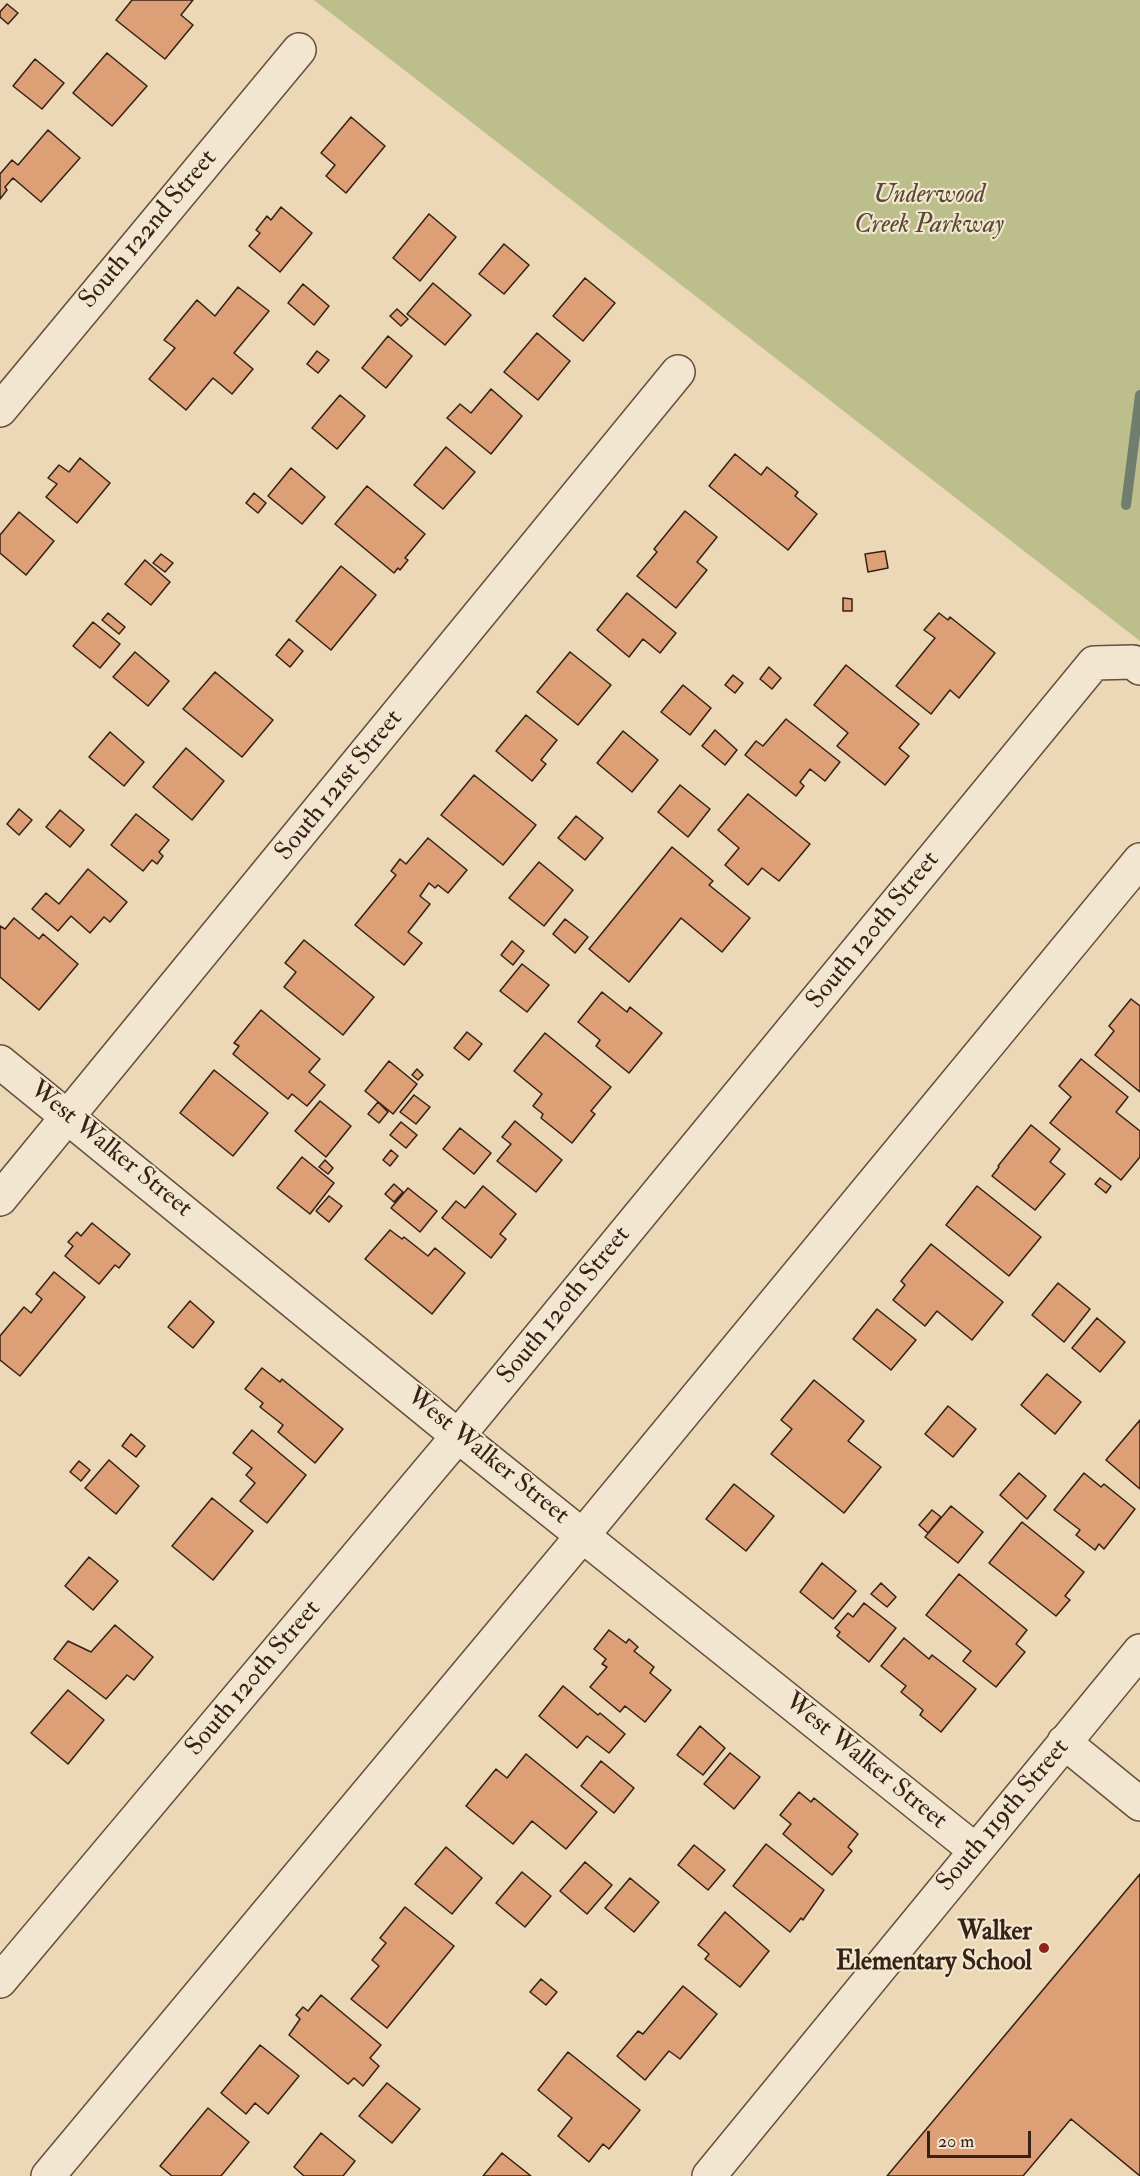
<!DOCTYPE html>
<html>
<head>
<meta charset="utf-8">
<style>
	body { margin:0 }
	#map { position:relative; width:1140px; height:2176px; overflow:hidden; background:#ecd8b6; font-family:"IM FELL Double Pica",serif }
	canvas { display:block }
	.scale { position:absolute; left:927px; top:2131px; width:104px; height:27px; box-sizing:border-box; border:3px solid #362115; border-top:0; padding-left:8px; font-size:18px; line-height:21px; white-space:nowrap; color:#362115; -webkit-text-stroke:4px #f3e6d0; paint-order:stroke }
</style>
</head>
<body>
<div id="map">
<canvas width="1140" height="2176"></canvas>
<div class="scale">20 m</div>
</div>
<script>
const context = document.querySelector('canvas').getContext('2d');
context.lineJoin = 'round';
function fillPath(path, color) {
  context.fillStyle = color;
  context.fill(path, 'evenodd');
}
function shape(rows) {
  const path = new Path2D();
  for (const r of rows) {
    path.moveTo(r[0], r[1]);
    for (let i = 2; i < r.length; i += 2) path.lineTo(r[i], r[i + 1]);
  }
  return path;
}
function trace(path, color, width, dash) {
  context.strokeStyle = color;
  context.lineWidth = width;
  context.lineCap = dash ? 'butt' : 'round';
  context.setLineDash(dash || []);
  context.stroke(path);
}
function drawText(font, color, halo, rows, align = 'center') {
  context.font = font + ' "IM FELL Double Pica",serif';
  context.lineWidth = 4.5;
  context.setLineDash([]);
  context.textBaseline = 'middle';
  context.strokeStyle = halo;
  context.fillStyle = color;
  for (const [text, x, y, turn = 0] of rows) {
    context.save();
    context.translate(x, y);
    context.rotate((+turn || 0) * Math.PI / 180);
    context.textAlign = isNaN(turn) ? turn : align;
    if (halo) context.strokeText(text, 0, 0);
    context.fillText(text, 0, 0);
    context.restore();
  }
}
const green = shape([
	[314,0,1140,0,1140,641]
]);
const stream = shape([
	[1126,505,1140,395]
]);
const building = shape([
	[132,0,193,0,181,15,193,25,165,59,116,20,132,0],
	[7,4,18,13,8,24,0,17,0,12,7,4],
	[107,53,147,86,112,126,73,93,107,53],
	[35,59,64,83,42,109,13,86,35,59],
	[351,117,385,146,346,193,326,176,335,165,321,153,351,117],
	[48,130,80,158,41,202,13,178,5,187,7,190,0,199,0,174,12,160,18,165,48,130],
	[281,207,312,233,280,272,249,246,260,233,256,230,267,216,271,220,281,207],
	[429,214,456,237,420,281,393,258,429,214],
	[504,244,529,265,504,294,479,274,504,244],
	[585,278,615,303,583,341,553,316,585,278],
	[433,283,471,315,445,345,407,314,433,283],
	[303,284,329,306,314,325,288,303,303,284],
	[238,287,269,311,234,353,253,369,232,394,213,378,186,410,149,379,175,348,164,340,197,300,215,316,238,287],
	[397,309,408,319,401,326,390,316,397,309],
	[537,333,570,361,538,400,504,372,537,333],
	[388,336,412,356,386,388,362,368,388,336],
	[317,351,329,360,318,373,307,364,317,351],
	[491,389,522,416,491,454,447,418,460,404,471,413,491,389],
	[340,395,365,416,337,449,312,428,340,395],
	[446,447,475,472,443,509,414,485,446,447],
	[735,454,761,475,767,467,798,492,795,496,817,514,788,550,709,486,735,454],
	[80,458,110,483,77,523,46,497,57,484,48,478,59,465,69,472,80,458],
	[291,468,325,497,302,524,268,496,291,468],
	[367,486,425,534,405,558,408,560,400,570,398,568,394,573,335,524,367,486],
	[254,493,266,503,258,513,246,503,254,493],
	[685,511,717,537,697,562,707,570,676,608,637,576,657,552,654,549,685,511],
	[19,512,54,541,26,575,0,553,0,535,19,512],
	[885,551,888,568,868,572,865,554,885,551],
	[161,554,173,563,165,572,153,563,161,554],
	[145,560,170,582,151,605,125,584,145,560],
	[341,566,376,595,331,650,296,621,341,566],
	[627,593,676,633,660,653,643,639,629,657,597,630,627,593],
	[843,598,852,599,852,611,843,611,843,598],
	[108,613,125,627,119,634,102,620,108,613],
	[939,613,948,620,950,617,995,653,959,698,950,690,931,714,896,686,935,638,924,630,939,613],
	[93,622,120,644,100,668,73,646,93,622],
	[289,639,303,651,290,667,276,655,289,639],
	[135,652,169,681,148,706,113,677,135,652],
	[570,652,611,685,578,725,537,692,570,652],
	[846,665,919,724,899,748,909,756,885,785,837,746,848,733,814,705,846,665],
	[769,667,781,678,772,689,760,679,769,667],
	[215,672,273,720,242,757,183,709,215,672],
	[733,675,743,683,735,693,725,685,733,675],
	[683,685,711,708,690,735,661,712,683,685],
	[526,715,557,740,541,760,546,764,532,781,496,751,526,715],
	[786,719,840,762,825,781,810,769,800,782,804,786,796,796,745,755,756,741,763,746,786,719],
	[715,730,737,750,725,765,702,746,715,730],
	[623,731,658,760,632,792,597,763,623,731],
	[110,732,144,762,124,786,89,757,110,732],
	[186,748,224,781,192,820,153,787,186,748],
	[474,775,536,825,503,865,441,815,474,775],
	[680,785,710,809,688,837,658,812,680,785],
	[748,794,810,844,779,881,762,868,748,885,725,865,739,848,718,830,748,794],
	[19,809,32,820,19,835,7,824,19,809],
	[60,810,84,830,70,847,46,827,60,810],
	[136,814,169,840,159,852,163,856,157,864,152,860,143,871,111,845,136,814],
	[576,816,603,838,585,860,558,838,576,816],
	[428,838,467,870,448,893,438,885,435,888,429,883,420,896,430,904,408,932,422,943,404,965,355,925,396,875,391,871,400,859,406,864,428,838],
	[672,847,713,881,709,885,750,918,722,952,681,918,629,982,589,949,672,847],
	[539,862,573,890,544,926,509,898,539,862],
	[88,869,127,902,110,922,104,917,90,933,71,916,58,931,32,909,46,893,59,904,88,869],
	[14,918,39,939,43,934,78,964,39,1010,0,977,0,926,5,929,14,918],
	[565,919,588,937,575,953,553,934,565,919],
	[304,940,374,997,343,1035,284,987,296,972,285,963,304,940],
	[512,941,524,951,513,965,501,955,512,941],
	[522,964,549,985,527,1012,500,991,522,964],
	[602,992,627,1012,630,1007,662,1033,629,1073,596,1046,600,1040,578,1022,602,992],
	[1131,999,1140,1006,1140,1092,1095,1055,1114,1031,1109,1026,1131,999],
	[261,1010,320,1059,309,1072,325,1085,307,1106,292,1094,288,1099,233,1054,239,1046,234,1043,261,1010],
	[467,1032,482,1044,469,1060,454,1048,467,1032],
	[545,1033,611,1087,591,1111,595,1114,572,1143,541,1118,543,1114,533,1106,542,1094,514,1071,545,1033],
	[1081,1059,1128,1097,1116,1112,1140,1131,1140,1157,1121,1180,1050,1123,1071,1097,1059,1086,1081,1059],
	[389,1061,417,1084,393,1114,365,1091,389,1061],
	[417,1069,423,1075,418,1080,412,1075,417,1069],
	[214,1070,268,1113,233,1156,180,1113,214,1070],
	[414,1095,430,1107,416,1124,400,1112,414,1095],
	[320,1101,351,1126,326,1157,295,1131,320,1101],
	[378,1102,388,1112,379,1123,368,1114,378,1102],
	[515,1121,562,1160,536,1192,497,1161,511,1144,502,1137,515,1121],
	[401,1122,417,1135,406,1148,390,1135,401,1122],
	[1031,1125,1060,1149,1050,1162,1065,1174,1035,1210,992,1176,999,1167,998,1166,1031,1125],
	[460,1128,491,1153,474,1174,443,1149,460,1128],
	[391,1150,398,1156,390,1166,383,1160,391,1150],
	[302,1157,334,1183,310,1214,277,1188,302,1157],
	[325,1160,333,1168,328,1174,319,1167,325,1160],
	[1100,1178,1111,1186,1106,1193,1095,1184,1100,1178],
	[394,1184,403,1192,394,1202,385,1194,394,1184],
	[483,1186,516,1214,500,1234,506,1239,491,1258,442,1218,456,1201,465,1208,483,1186],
	[977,1186,1041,1237,1009,1276,946,1225,977,1186],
	[408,1188,437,1211,420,1232,391,1208,408,1188],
	[329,1196,342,1206,329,1222,316,1211,329,1196],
	[92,1223,130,1254,119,1268,115,1265,99,1284,65,1256,73,1246,68,1242,77,1232,81,1236,92,1223],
	[390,1230,402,1239,404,1237,428,1256,435,1248,465,1273,432,1314,365,1259,390,1230],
	[931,1244,1003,1302,972,1340,937,1311,925,1326,893,1300,905,1285,901,1281,931,1244],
	[54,1272,85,1297,20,1376,0,1360,0,1336,24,1307,31,1313,42,1299,36,1294,54,1272],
	[1058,1283,1090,1309,1064,1342,1032,1315,1058,1283],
	[190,1301,214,1322,193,1348,168,1327,190,1301],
	[877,1309,916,1340,891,1370,853,1339,877,1309],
	[1097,1318,1125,1342,1100,1372,1072,1348,1097,1318],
	[262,1368,280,1382,282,1379,343,1429,315,1463,278,1432,283,1425,260,1407,263,1403,245,1389,262,1368],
	[1047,1374,1081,1402,1055,1434,1021,1405,1047,1374],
	[814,1380,864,1421,848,1441,881,1467,844,1513,771,1454,792,1429,781,1420,814,1380],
	[948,1406,976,1429,953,1457,925,1434,948,1406],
	[1140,1420,1140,1489,1106,1460,1140,1420],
	[252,1430,306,1475,267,1523,240,1501,255,1483,246,1475,252,1468,233,1453,252,1430],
	[131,1434,145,1446,136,1457,122,1446,131,1434],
	[109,1460,139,1486,116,1514,85,1488,109,1460],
	[79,1461,90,1470,81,1481,70,1472,79,1461],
	[1019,1473,1046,1496,1027,1519,1000,1495,1019,1473],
	[1084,1473,1101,1487,1104,1484,1135,1509,1104,1549,1099,1544,1095,1550,1076,1535,1080,1530,1054,1510,1084,1473],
	[734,1484,774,1516,746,1551,706,1519,734,1484],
	[212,1498,253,1531,213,1580,172,1546,212,1498],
	[951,1506,983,1532,958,1563,925,1537,951,1506],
	[932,1510,941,1517,928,1533,919,1525,932,1510],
	[1022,1522,1084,1572,1065,1596,1070,1600,1056,1616,989,1563,1022,1522],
	[89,1557,118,1581,93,1610,65,1586,89,1557],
	[822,1563,856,1591,833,1619,800,1592,822,1563],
	[959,1574,1027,1630,1016,1644,1025,1652,996,1687,963,1661,971,1651,926,1615,959,1574],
	[881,1583,896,1597,887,1607,871,1594,881,1583],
	[864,1603,896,1628,869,1662,837,1636,840,1632,835,1628,848,1613,853,1617,864,1603],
	[115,1625,153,1657,134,1680,127,1675,106,1699,54,1659,68,1641,91,1652,115,1625],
	[609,1630,626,1643,629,1639,638,1647,634,1651,654,1667,650,1673,671,1690,645,1722,625,1706,620,1712,590,1687,607,1667,602,1664,606,1659,594,1649,609,1630],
	[904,1638,929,1659,932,1655,976,1689,941,1732,920,1715,923,1710,901,1692,906,1686,881,1666,904,1638],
	[563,1686,598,1715,600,1713,625,1734,609,1753,587,1736,577,1748,539,1716,563,1686],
	[68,1690,104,1720,68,1764,31,1733,68,1690],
	[700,1726,725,1748,703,1775,677,1755,700,1726],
	[730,1753,760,1777,734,1809,704,1784,730,1753],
	[526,1754,597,1812,566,1849,532,1821,513,1844,466,1806,496,1769,507,1778,526,1754],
	[601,1761,634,1788,614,1813,581,1786,601,1761],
	[799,1792,811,1802,814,1798,858,1834,848,1847,852,1851,832,1875,783,1834,791,1824,780,1815,799,1792],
	[766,1844,824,1890,803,1920,801,1918,790,1932,733,1886,766,1844],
	[694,1845,725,1870,708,1890,678,1865,694,1845],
	[446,1847,482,1878,452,1914,415,1884,446,1847],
	[585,1862,612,1885,587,1914,560,1891,585,1862],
	[522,1872,551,1896,525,1927,496,1903,522,1872],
	[1140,1874,1140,2176,1071,2119,1023,2176,887,2176,1140,1874],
	[630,1878,659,1902,634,1932,605,1908,630,1878],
	[405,1907,454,1946,387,2028,351,1999,379,1966,372,1960,386,1943,380,1938,405,1907],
	[725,1912,769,1951,740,1987,705,1959,709,1954,698,1945,725,1912],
	[541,1979,557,1992,546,2005,530,1992,541,1979],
	[683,1986,717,2014,680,2059,669,2051,645,2080,617,2056,638,2031,643,2034,683,1986],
	[321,1995,381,2045,370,2058,379,2066,363,2086,354,2078,348,2084,289,2035,300,2019,296,2015,303,2007,308,2011,321,1995],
	[260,2045,299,2076,268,2114,255,2103,246,2114,221,2093,260,2045],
	[568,2052,640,2110,609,2149,603,2144,589,2162,558,2136,572,2118,538,2090,568,2052],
	[387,2083,420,2109,392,2143,359,2116,387,2083],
	[208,2108,249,2142,221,2176,172,2176,160,2166,208,2108],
	[321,2133,355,2161,343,2176,304,2176,294,2167,321,2133],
	[502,2153,531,2176,483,2176,502,2153]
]);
const minor = shape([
	[0,410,299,50],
	[0,1062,458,1436,975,1850],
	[0,1199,678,372],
	[1064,1742,1140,1804],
	[0,1981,458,1436,1094,663,1133,662,1140,668],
	[48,2176,583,1535,1140,860],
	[709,2176,1140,1651]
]);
const markers = [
	[1044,1948,6,"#8f2418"]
];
const parkNames = [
	["Underwood",929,196],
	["Creek Parkway",929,226]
];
const streetNames = [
	["South 122nd Street",149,230,-50],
	["South 121st Street",340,786,-51],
	["South 120th Street",874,931,-51],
	["West Walker Street",110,1150,39],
	["South 120th Street",565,1306,-51],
	["West Walker Street",487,1457,39],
	["South 120th Street",254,1679,-50],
	["West Walker Street",865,1762,39],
	["South 119th Street",1004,1816,-50]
];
const poiNames = [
	["Walker",1032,1933],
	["Elementary School",1032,1963]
];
fillPath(green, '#bcbe8b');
trace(stream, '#717d6f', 10);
fillPath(building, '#dc9f76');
trace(building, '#362115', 1.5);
trace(minor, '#644f3d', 36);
trace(minor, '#f3e6d0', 33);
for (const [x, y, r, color] of markers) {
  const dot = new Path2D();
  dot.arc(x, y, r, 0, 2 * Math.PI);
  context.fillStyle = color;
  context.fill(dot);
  trace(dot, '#f3e6d0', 2);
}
drawText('italic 26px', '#584832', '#f3e6d0', parkNames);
drawText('26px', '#362115', '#f3e6d0', streetNames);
drawText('bold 26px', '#362115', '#f3e6d0', poiNames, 'right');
</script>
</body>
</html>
